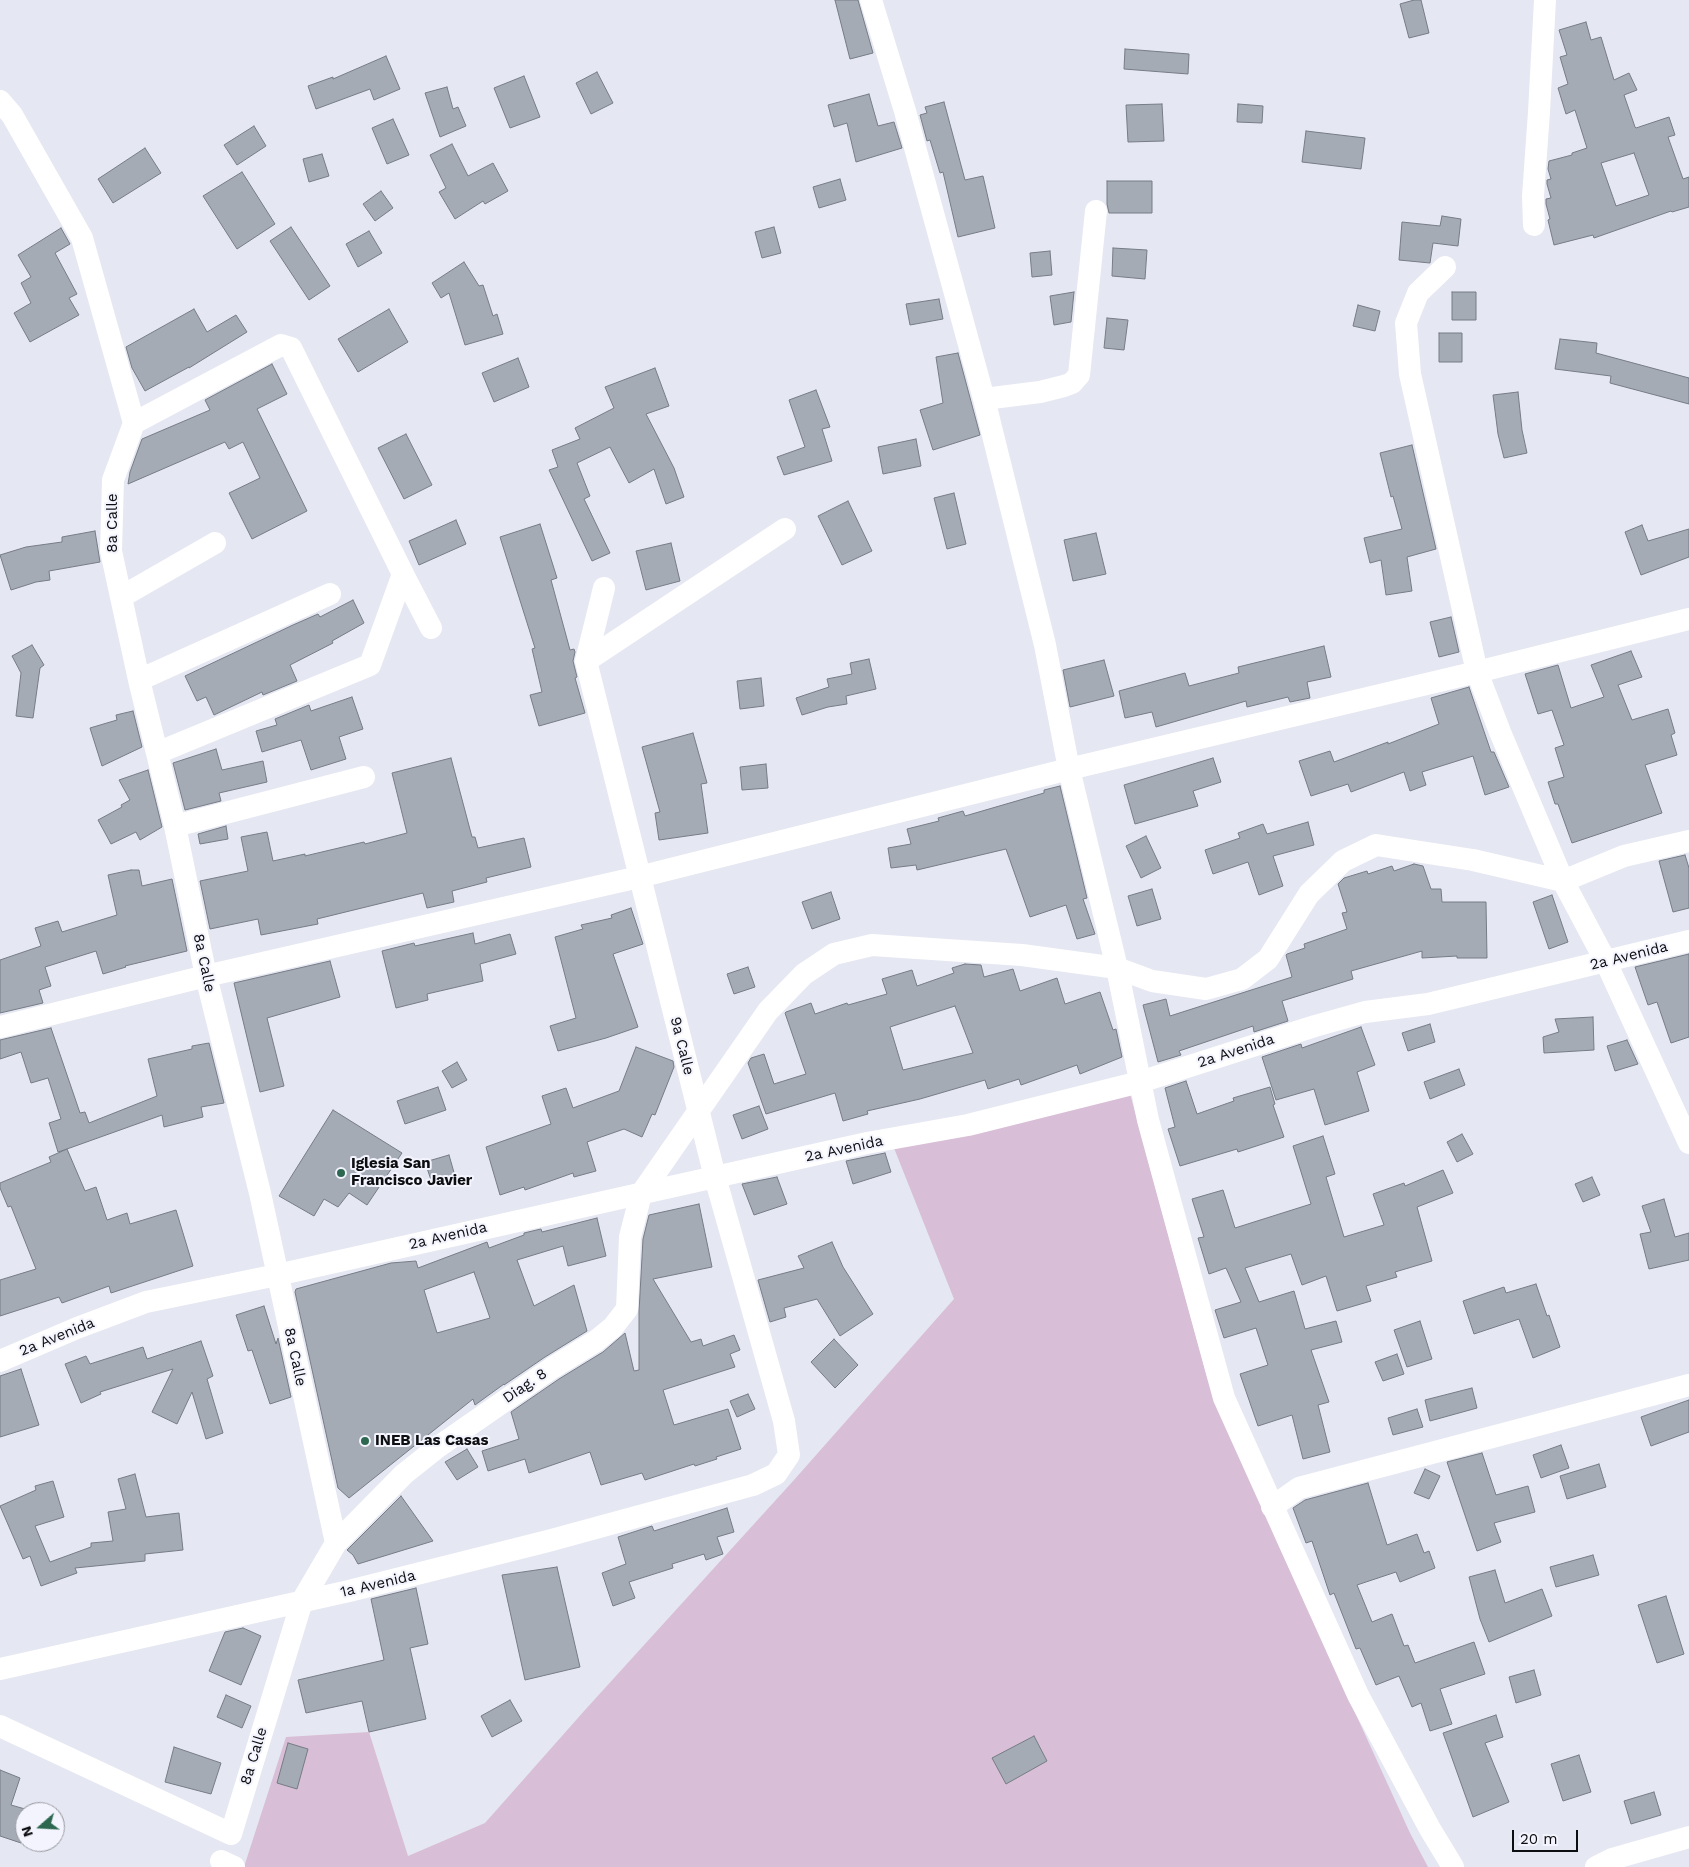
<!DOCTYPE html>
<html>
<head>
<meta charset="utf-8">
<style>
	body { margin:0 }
	#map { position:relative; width:1689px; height:1867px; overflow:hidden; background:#e5e7f2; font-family:"Work Sans",sans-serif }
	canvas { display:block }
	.north { position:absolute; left:15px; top:1802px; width:50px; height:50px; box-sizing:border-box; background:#f3f4fd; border:1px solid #97989f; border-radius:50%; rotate:251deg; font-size:14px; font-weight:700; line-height:20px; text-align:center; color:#0d0e11 }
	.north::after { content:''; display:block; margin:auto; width:18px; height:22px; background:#2e6750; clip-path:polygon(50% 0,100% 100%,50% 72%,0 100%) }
	.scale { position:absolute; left:1512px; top:1830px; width:66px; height:22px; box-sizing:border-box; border:2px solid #0d0e11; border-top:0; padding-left:6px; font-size:15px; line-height:18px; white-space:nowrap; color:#0d0e11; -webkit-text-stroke:4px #f3f4fd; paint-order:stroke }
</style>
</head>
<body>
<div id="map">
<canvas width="1689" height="1867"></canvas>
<div class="north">N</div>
<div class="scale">20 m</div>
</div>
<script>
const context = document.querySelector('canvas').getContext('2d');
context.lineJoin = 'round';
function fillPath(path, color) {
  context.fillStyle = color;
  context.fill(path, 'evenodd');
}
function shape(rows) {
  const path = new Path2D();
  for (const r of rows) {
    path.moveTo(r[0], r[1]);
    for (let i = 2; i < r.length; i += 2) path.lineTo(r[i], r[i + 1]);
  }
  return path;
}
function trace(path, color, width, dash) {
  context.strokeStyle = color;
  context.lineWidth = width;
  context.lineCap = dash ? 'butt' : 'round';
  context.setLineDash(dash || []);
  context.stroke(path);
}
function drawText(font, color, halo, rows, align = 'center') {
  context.font = font + ' "Work Sans",sans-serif';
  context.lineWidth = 4;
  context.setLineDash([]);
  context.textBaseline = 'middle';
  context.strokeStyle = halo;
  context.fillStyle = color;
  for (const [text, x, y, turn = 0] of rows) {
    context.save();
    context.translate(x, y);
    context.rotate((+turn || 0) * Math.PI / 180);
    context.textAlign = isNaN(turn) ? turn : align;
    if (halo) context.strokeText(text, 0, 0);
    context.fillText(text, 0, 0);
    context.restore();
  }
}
const green = shape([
	[1129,1090,1207,1377,1278,1544,1410,1833,1428,1867,244,1867,286,1737,369,1732,408,1856,485,1823,585,1710,794,1480,954,1299,892,1143]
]);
const building = shape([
	[835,0,858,0,873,53,850,59,835,0],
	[1414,0,1421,0,1429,33,1409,38,1400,4,1414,0],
	[1586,22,1591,40,1601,37,1614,80,1629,73,1637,90,1624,95,1635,127,1636,128,1669,117,1675,135,1668,137,1683,179,1689,177,1689,207,1672,212,1671,211,1594,238,1593,235,1554,245,1548,220,1550,219,1546,204,1546,199,1551,198,1547,184,1547,180,1551,179,1548,169,1549,161,1572,155,1572,153,1587,148,1575,110,1566,114,1558,88,1568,84,1560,57,1567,55,1559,30,1586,22],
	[1634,153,1649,195,1616,206,1601,163,1634,153],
	[1125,49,1189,54,1188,74,1124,69,1125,49],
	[386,56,400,89,374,100,370,89,316,109,308,86,333,77,333,79,386,56],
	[597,72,613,103,591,114,576,83,597,72],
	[524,76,540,117,510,128,494,88,524,76],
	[447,87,453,109,458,107,466,126,440,137,425,93,447,87],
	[869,94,878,126,894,122,902,148,856,162,847,123,834,127,828,105,869,94],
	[944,102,965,180,983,176,995,228,958,237,943,172,940,173,930,140,927,141,920,115,927,113,925,107,944,102],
	[1162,104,1164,141,1128,142,1126,105,1162,104],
	[1238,104,1263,106,1262,123,1237,122,1238,104],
	[393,119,409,155,387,164,372,128,393,119],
	[254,126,266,146,237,165,224,145,254,126],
	[1306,131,1365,138,1361,169,1302,162,1306,131],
	[452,144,468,176,493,163,508,191,485,204,483,201,455,219,439,192,446,188,430,155,452,144],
	[145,148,161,173,113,203,98,179,145,148],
	[322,154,329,176,309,182,303,159,322,154],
	[242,172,275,224,237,249,203,196,242,172],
	[840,179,846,200,819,208,813,187,840,179],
	[1107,181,1152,181,1152,213,1109,213,1107,204,1107,181],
	[381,191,393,208,375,221,363,204,381,191],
	[1442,216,1461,219,1458,246,1433,243,1430,263,1399,260,1402,222,1440,226,1442,216],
	[291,227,330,286,309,300,270,241,291,227],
	[774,227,781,253,762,258,755,232,774,227],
	[61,228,70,244,55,253,77,294,69,298,79,315,30,342,14,313,31,303,21,283,31,277,18,255,61,228],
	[369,231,382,253,358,267,346,244,369,231],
	[1113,248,1147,250,1145,279,1112,276,1113,248],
	[1050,251,1052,275,1032,277,1030,253,1050,251],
	[464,262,479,286,483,285,493,316,497,314,503,334,465,345,449,293,441,298,432,283,464,262],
	[1074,292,1071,322,1054,325,1050,296,1074,292],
	[1452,292,1476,292,1476,320,1452,320,1452,292],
	[939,299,943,319,910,325,906,304,939,299],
	[1358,305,1380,311,1375,331,1353,326,1358,305],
	[194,309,207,332,236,315,247,332,189,368,189,367,145,391,132,368,126,347,194,309],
	[389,309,408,342,358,372,338,339,389,309],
	[1107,318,1128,320,1124,350,1104,348,1107,318],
	[1439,333,1462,333,1462,362,1439,362,1439,333],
	[1560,339,1597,343,1596,353,1689,378,1689,404,1610,383,1611,376,1555,369,1560,339],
	[958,353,980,435,933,450,920,410,943,403,936,357,958,353],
	[518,358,529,387,494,402,482,373,518,358],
	[272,364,287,394,257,409,307,511,252,539,229,493,260,478,243,442,229,449,225,442,128,484,130,472,142,439,210,410,205,400,272,364],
	[655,368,669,406,646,414,674,468,684,497,666,504,654,469,629,483,610,447,577,463,590,496,584,499,610,553,592,561,549,470,558,467,552,450,580,439,575,428,614,408,605,387,655,368],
	[816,390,830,427,822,429,832,461,784,475,777,457,805,447,789,400,816,390],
	[1518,392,1522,430,1527,453,1504,458,1498,434,1493,395,1518,392],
	[406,434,432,485,404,499,378,448,406,434],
	[916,439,921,466,883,474,878,447,916,439],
	[1412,445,1436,549,1407,557,1412,591,1386,595,1381,560,1370,563,1364,538,1402,529,1393,496,1391,497,1380,453,1412,445],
	[954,493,966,544,947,549,934,498,954,493],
	[848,501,872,551,842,565,818,516,848,501],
	[456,520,466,544,419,565,409,541,456,520],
	[540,524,557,578,551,580,570,650,574,649,575,652,573,661,577,677,575,678,585,713,539,726,530,695,542,692,532,649,535,648,500,537,540,524],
	[1642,525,1648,541,1689,529,1689,557,1641,575,1625,532,1642,525],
	[95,531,100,562,49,571,50,580,36,582,11,590,0,555,26,547,62,542,62,537,95,531],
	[1096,533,1106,574,1073,581,1064,540,1096,533],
	[671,543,680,581,646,590,636,551,671,543],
	[353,600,364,623,332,641,333,643,290,665,297,681,263,695,262,692,214,715,206,697,197,701,185,676,293,625,318,614,320,617,353,600],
	[1451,617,1459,652,1439,657,1430,622,1451,617],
	[32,645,44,665,40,668,33,718,16,716,21,673,12,656,32,645],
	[1324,646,1331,677,1307,682,1310,698,1290,702,1288,697,1247,707,1246,701,1156,727,1152,712,1125,718,1119,691,1185,673,1189,686,1239,673,1238,667,1324,646],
	[1631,651,1642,677,1618,685,1632,720,1668,709,1675,733,1671,735,1677,755,1645,765,1662,813,1572,843,1558,804,1555,804,1548,782,1564,777,1555,748,1564,745,1552,710,1538,714,1525,674,1558,665,1571,708,1604,697,1591,665,1631,651],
	[869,659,876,689,846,696,847,704,828,707,802,715,796,698,829,687,827,679,852,674,850,663,869,659],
	[1104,660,1114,696,1070,707,1063,670,1104,660],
	[761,678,764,706,740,709,737,681,761,678],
	[1469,687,1491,752,1494,752,1509,787,1485,795,1473,756,1422,772,1426,785,1410,791,1404,772,1351,792,1348,784,1311,796,1299,761,1330,751,1334,762,1388,742,1388,744,1439,724,1431,698,1469,687],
	[352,697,363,729,339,737,346,759,311,770,301,740,262,752,256,731,277,725,275,719,309,705,311,711,352,697],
	[133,711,142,747,102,766,90,728,117,720,116,715,133,711],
	[693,733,707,783,701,784,708,833,659,840,655,813,660,812,642,747,693,733],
	[216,749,222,770,263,761,267,782,219,793,221,801,185,810,173,763,216,749],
	[451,758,472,837,475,837,478,848,524,838,531,867,486,878,487,882,452,891,454,902,427,908,423,893,317,919,318,924,261,935,258,919,210,929,200,881,248,871,241,837,267,832,273,861,305,854,305,856,364,842,365,844,407,833,392,773,451,758],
	[1213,758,1221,782,1193,791,1198,806,1135,824,1124,785,1213,758],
	[766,764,768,788,742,790,740,767,766,764],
	[148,770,162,827,140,840,136,832,111,844,98,820,122,807,121,805,130,800,119,780,148,770],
	[1060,786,1087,898,1083,899,1095,934,1077,939,1066,905,1030,917,1006,849,917,870,916,865,891,868,888,848,911,844,907,829,939,821,938,818,963,811,965,816,1044,793,1044,790,1060,786],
	[1308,822,1314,845,1273,856,1283,886,1259,895,1248,862,1213,874,1205,850,1240,838,1238,833,1263,824,1267,834,1308,822],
	[226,826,228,839,200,844,198,834,226,826],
	[1146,836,1161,868,1141,878,1126,846,1146,836],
	[1685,855,1689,868,1689,908,1673,912,1659,861,1685,855],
	[1414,864,1423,866,1431,889,1441,889,1442,902,1486,902,1487,958,1457,958,1457,956,1422,958,1422,951,1351,971,1353,979,1282,1001,1288,1021,1254,1032,1253,1026,1179,1051,1181,1055,1158,1062,1143,1005,1166,999,1170,1016,1292,977,1286,955,1287,954,1305,948,1304,944,1347,929,1342,913,1347,912,1338,884,1344,878,1367,871,1368,874,1392,866,1394,871,1414,864],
	[131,870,139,870,142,886,172,879,187,951,125,966,126,967,103,974,96,951,45,967,51,986,39,990,43,1003,0,1013,0,960,41,946,35,928,58,921,62,932,117,915,108,875,131,870],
	[1152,889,1161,919,1137,926,1128,896,1152,889],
	[831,892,840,919,812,929,802,902,831,892],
	[1552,895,1568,942,1549,949,1533,902,1552,895],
	[631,908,643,944,613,954,638,1027,606,1038,558,1051,550,1026,576,1018,555,937,583,929,581,925,612,918,611,915,631,908],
	[473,933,475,944,510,934,516,954,480,964,483,981,427,994,428,1000,396,1008,382,951,414,943,415,946,473,933],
	[1689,954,1689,1037,1671,1043,1657,1002,1648,1005,1635,967,1689,954],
	[330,961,340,997,267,1018,284,1086,260,1092,234,983,330,961],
	[965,964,981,965,984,977,1013,969,1020,991,1057,978,1065,1004,1100,992,1113,1030,1116,1029,1122,1057,1080,1074,1077,1065,1021,1085,1019,1079,988,1089,985,1080,920,1099,867,1111,868,1114,843,1121,835,1093,766,1114,748,1063,751,1058,764,1054,774,1084,806,1074,785,1013,786,1012,811,1003,815,1014,847,1003,848,1005,887,994,882,979,912,970,917,986,954,973,952,968,965,964],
	[955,1006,973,1053,903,1070,890,1027,955,1006],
	[748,967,755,987,734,994,727,974,748,967],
	[1593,1017,1594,1050,1544,1053,1543,1037,1559,1032,1555,1019,1593,1017],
	[1430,1024,1435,1042,1408,1051,1402,1033,1430,1024],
	[1361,1027,1375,1065,1357,1072,1369,1111,1325,1125,1314,1089,1276,1100,1262,1057,1301,1044,1302,1048,1361,1027],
	[51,1028,80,1113,85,1112,89,1123,157,1096,148,1059,192,1049,192,1046,209,1043,224,1103,201,1107,203,1117,164,1127,162,1115,67,1149,85,1191,96,1187,107,1220,127,1213,130,1224,176,1210,193,1266,111,1293,109,1286,62,1303,59,1297,0,1316,0,1280,36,1269,11,1206,8,1207,0,1188,0,1183,51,1162,49,1157,67,1149,58,1152,49,1123,61,1119,48,1078,31,1083,21,1052,0,1059,0,1040,51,1028],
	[1627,1040,1638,1064,1615,1071,1607,1046,1627,1040],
	[636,1047,673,1061,674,1067,655,1115,652,1114,642,1137,624,1129,587,1142,596,1171,574,1177,573,1173,525,1190,524,1187,500,1195,486,1147,551,1124,542,1096,566,1088,573,1108,619,1091,636,1047],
	[457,1062,467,1080,452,1088,442,1071,457,1062],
	[1459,1069,1465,1085,1430,1099,1424,1082,1459,1069],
	[1186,1081,1197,1114,1234,1101,1233,1098,1270,1087,1275,1104,1273,1105,1284,1137,1238,1152,1237,1149,1180,1166,1168,1129,1175,1127,1165,1088,1186,1081],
	[438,1087,446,1110,405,1124,397,1101,438,1087],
	[759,1106,768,1129,742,1139,733,1115,759,1106],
	[333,1110,402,1153,367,1205,349,1193,338,1207,324,1199,314,1216,279,1196,333,1110],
	[1462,1134,1473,1154,1457,1162,1447,1142,1462,1134],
	[1323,1136,1335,1174,1326,1177,1344,1237,1384,1225,1373,1194,1404,1183,1405,1186,1443,1170,1453,1193,1417,1207,1432,1261,1395,1272,1397,1277,1366,1286,1371,1301,1337,1311,1326,1276,1302,1285,1291,1254,1245,1268,1259,1302,1294,1291,1305,1329,1336,1321,1342,1342,1311,1350,1329,1402,1318,1405,1330,1452,1303,1459,1292,1415,1258,1426,1240,1374,1268,1365,1256,1328,1224,1338,1215,1310,1241,1302,1226,1268,1209,1274,1198,1238,1204,1237,1192,1199,1223,1190,1235,1228,1311,1204,1293,1146,1323,1136],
	[885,1153,891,1172,853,1184,846,1161,885,1153],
	[449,1155,455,1176,432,1183,425,1162,449,1155],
	[777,1177,787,1204,754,1215,742,1184,777,1177],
	[1592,1177,1600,1195,1583,1202,1575,1184,1592,1177],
	[1664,1199,1675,1237,1689,1233,1689,1260,1649,1269,1640,1234,1651,1232,1642,1206,1664,1199],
	[699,1204,712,1267,653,1279,691,1342,701,1339,703,1346,734,1335,740,1350,730,1354,735,1367,663,1390,674,1425,728,1409,741,1449,716,1457,717,1459,695,1466,694,1464,645,1480,642,1473,601,1485,590,1452,529,1473,525,1459,488,1471,482,1451,519,1439,511,1412,559,1379,603,1352,625,1333,634,1371,639,1370,639,1312,643,1239,649,1215,699,1204],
	[597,1218,606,1256,568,1266,563,1246,517,1260,534,1306,574,1285,587,1331,545,1357,504,1385,504,1384,475,1405,473,1399,349,1498,338,1488,295,1292,296,1289,391,1263,416,1261,418,1268,487,1242,489,1248,524,1235,524,1233,541,1229,542,1232,597,1218],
	[474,1272,490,1318,437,1333,424,1290,474,1272],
	[832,1242,843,1267,873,1314,840,1336,817,1299,784,1308,786,1317,770,1322,758,1280,804,1268,798,1256,832,1242],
	[1536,1284,1547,1316,1549,1315,1560,1347,1533,1358,1519,1319,1474,1334,1463,1301,1504,1287,1506,1293,1536,1284],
	[264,1306,276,1344,278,1338,291,1397,270,1404,252,1350,248,1351,236,1315,264,1306],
	[1420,1321,1432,1359,1407,1367,1394,1330,1420,1321],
	[834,1339,858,1365,835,1388,811,1362,834,1339],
	[201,1341,213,1376,207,1379,223,1433,206,1439,192,1392,177,1424,152,1412,173,1369,100,1392,101,1394,81,1403,65,1364,86,1356,90,1364,143,1347,147,1359,201,1341],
	[1397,1354,1404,1374,1383,1381,1375,1362,1397,1354],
	[21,1369,39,1425,0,1437,0,1376,21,1369],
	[1472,1388,1477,1408,1430,1421,1425,1400,1472,1388],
	[748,1394,755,1409,737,1417,730,1401,748,1394],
	[1689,1400,1689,1432,1651,1446,1641,1417,1689,1400],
	[1417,1409,1423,1427,1393,1435,1388,1418,1417,1409],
	[1561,1445,1569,1468,1541,1478,1533,1455,1561,1445],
	[467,1449,478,1467,457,1480,445,1462,467,1449],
	[1482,1453,1496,1495,1528,1486,1535,1512,1494,1523,1501,1542,1477,1551,1447,1462,1482,1453],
	[1599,1464,1606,1487,1567,1499,1560,1476,1599,1464],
	[1425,1469,1440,1476,1429,1499,1414,1493,1425,1469],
	[135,1474,146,1517,179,1513,183,1550,145,1554,145,1561,75,1568,77,1573,41,1586,30,1556,23,1559,0,1506,36,1490,35,1486,53,1481,64,1517,35,1526,50,1562,91,1547,91,1543,113,1541,108,1512,126,1509,118,1479,135,1474],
	[1368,1483,1387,1545,1417,1534,1424,1553,1429,1551,1435,1568,1400,1582,1396,1572,1357,1585,1372,1622,1392,1614,1404,1646,1408,1645,1415,1663,1474,1642,1485,1674,1440,1689,1452,1724,1430,1731,1421,1703,1412,1707,1399,1676,1376,1685,1360,1648,1356,1649,1334,1593,1330,1595,1312,1541,1306,1543,1293,1508,1305,1500,1368,1483],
	[401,1496,433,1541,358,1564,353,1555,347,1550,401,1496],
	[727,1508,734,1532,717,1537,723,1554,706,1560,704,1554,672,1564,673,1568,629,1582,635,1598,613,1606,602,1573,626,1564,618,1537,652,1526,654,1531,727,1508],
	[1593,1555,1599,1575,1556,1587,1550,1567,1593,1555],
	[557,1567,580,1667,525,1680,502,1575,557,1567],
	[1495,1570,1505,1603,1542,1589,1552,1616,1489,1642,1480,1619,1469,1577,1495,1570],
	[416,1588,428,1644,410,1648,426,1719,369,1732,362,1701,306,1713,298,1680,384,1660,371,1599,416,1588],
	[1666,1596,1684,1654,1657,1663,1638,1605,1666,1596],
	[243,1628,261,1636,241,1685,209,1671,225,1632,243,1628],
	[1534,1670,1541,1695,1516,1703,1509,1677,1534,1670],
	[226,1695,251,1706,242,1728,217,1717,226,1695],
	[510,1700,522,1721,492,1737,481,1716,510,1700],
	[1496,1715,1503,1737,1485,1743,1509,1802,1473,1817,1443,1733,1496,1715],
	[1034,1736,1047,1761,1006,1784,992,1758,1034,1736],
	[288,1743,308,1749,297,1789,277,1783,288,1743],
	[174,1747,221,1763,211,1794,165,1782,174,1747],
	[1579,1755,1591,1792,1563,1801,1551,1764,1579,1755],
	[0,1770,20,1778,11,1805,25,1809,25,1830,21,1843,0,1836,0,1770],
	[1654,1792,1661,1815,1631,1824,1624,1801,1654,1792]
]);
const minor = shape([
	[871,0,905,111,984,399,1045,645,1069,769,1117,968,1148,1120,1224,1398,1358,1695,1430,1829,1453,1867],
	[0,101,12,115,82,238,134,423,113,480,111,551,139,680,175,826,206,976,260,1193,336,1543,302,1601,231,1834,0,1726],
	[1534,225,1533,196,1539,112,1545,0],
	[1445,267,1418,293,1406,323,1410,374,1477,672,1500,732,1563,881,1606,962,1689,1143],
	[984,399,1040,392,1064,386,1072,383,1079,375,1096,211],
	[134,423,281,345,291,348,403,574,370,665,157,753],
	[403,574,431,628],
	[121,597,215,543],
	[586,661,785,529],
	[139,680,330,594],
	[175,826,364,777],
	[0,1027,206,976,639,877,1069,769,1477,672,1689,619],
	[0,1361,77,1328,146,1302,277,1275,867,1143,968,1125,1140,1082,1315,1026,1365,1012,1428,1004,1689,941],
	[1272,1507,1299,1488,1689,1385],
	[336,1543,404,1474,438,1447,552,1368,596,1341,613,1327,627,1309,630,1237,641,1194,768,1011,804,974,834,954,872,945,1022,955,1117,968,1152,981,1206,989,1242,979,1268,959,1309,894,1343,861,1376,845,1473,860,1563,881,1624,856,1689,841],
	[0,1669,349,1591,548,1541,753,1485,776,1474,789,1455,784,1421,715,1177,586,661,604,588],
	[221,1861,234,1867],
	[1596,1867,1612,1859,1689,1837]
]);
const markers = [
	[341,1173,5,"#2e6750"],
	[365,1441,5,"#2e6750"]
];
const streetNames = [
	["8a Calle",113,523,-90],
	["2a Avenida",1629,956,-14],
	["8a Calle",204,963,78],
	["9a Calle",682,1046,76],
	["2a Avenida",1236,1051,-18],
	["2a Avenida",844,1149,-12],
	["2a Avenida",448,1236,-13],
	["2a Avenida",57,1337,-22],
	["8a Calle",295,1357,78],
	["Diag. 8",525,1386,-34],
	["1a Avenida",378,1584,-13],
	["8a Calle",254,1756,-73]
];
const poiNames = [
	["Iglesia San",351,1164],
	["Francisco Javier",351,1181],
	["INEB Las Casas",375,1441]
];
fillPath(green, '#d8bed6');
fillPath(building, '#a5abb5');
trace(building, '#767c85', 1);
trace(minor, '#fff', 22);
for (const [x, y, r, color] of markers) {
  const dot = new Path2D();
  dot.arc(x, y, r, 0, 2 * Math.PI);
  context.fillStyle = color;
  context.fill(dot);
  trace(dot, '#f3f4fd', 2);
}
drawText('15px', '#0d0e11', '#f3f4fd', streetNames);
drawText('bold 15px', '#0d0e11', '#f3f4fd', poiNames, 'left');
</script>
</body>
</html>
